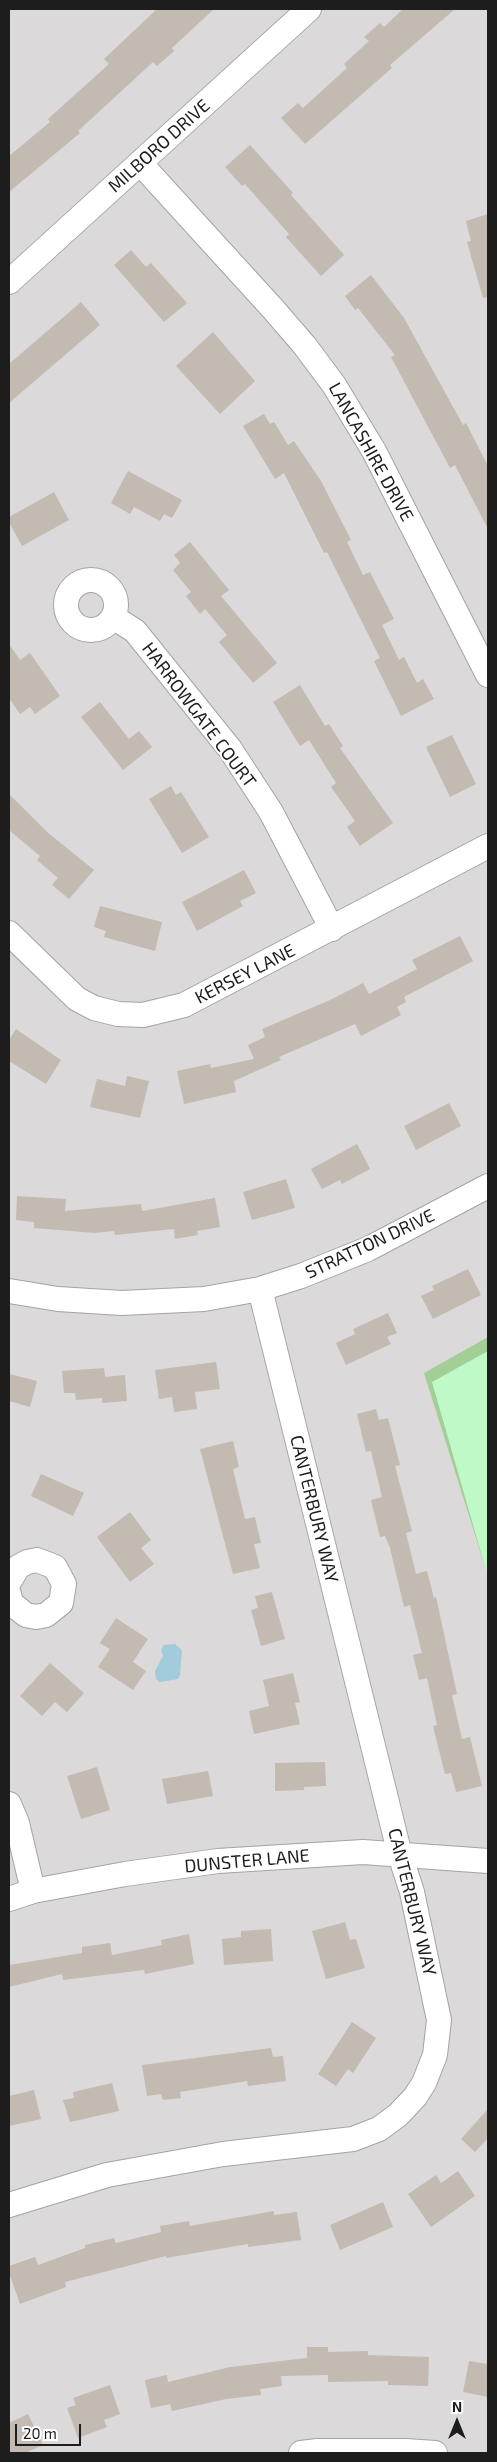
<!DOCTYPE html>
<html>
<head>
<meta charset="utf-8">
<style>
	body { margin:0 }
	#map { position:relative; width:497px; height:2462px; overflow:hidden; background:#eeebe2; font-family:"Exo 2",sans-serif }
	canvas { display:block }
	.frame { position:absolute; inset:0; border:10px solid #1d1d1d; pointer-events:none }
	.north { position:absolute; left:432px; top:2397px; width:50px; height:50px; -webkit-text-stroke:4px #fff; paint-order:stroke; rotate:0deg; font-size:14px; font-weight:700; line-height:20px; text-align:center; color:#1d1d1d }
	.north::after { content:''; display:block; margin:auto; width:18px; height:22px; background:#1d1d1d; clip-path:polygon(50% 0,100% 100%,50% 72%,0 100%) }
	.scale { position:absolute; left:15px; top:2424px; width:66px; height:22px; box-sizing:border-box; border:2px solid #1d1d1d; border-top:0; padding-left:6px; font-size:15px; line-height:18px; white-space:nowrap; color:#1d1d1d; -webkit-text-stroke:4px #fff; paint-order:stroke }
</style>
</head>
<body>
<div id="map">
<canvas width="497" height="2462"></canvas>
<div class="frame"></div>
<div class="north">N</div>
<div class="scale">20 m</div>
</div>
<script>
const context = document.querySelector('canvas').getContext('2d');
context.lineJoin = 'round';
function fillPath(path, color) {
  context.fillStyle = color;
  context.fill(path, 'evenodd');
}
function shape(rows) {
  const path = new Path2D();
  for (const r of rows) {
    if (r.length === 3) {
      path.moveTo(r[0] + r[2], r[1]);
      path.arc(r[0], r[1], r[2], 0, 2 * Math.PI);
      continue;
    }
    path.moveTo(r[0], r[1]);
    for (let i = 2; i < r.length; i += 2) path.lineTo(r[i], r[i + 1]);
  }
  return path;
}
function trace(path, color, width, dash) {
  context.strokeStyle = color;
  context.lineWidth = width;
  context.lineCap = dash ? 'butt' : 'round';
  context.setLineDash(dash || []);
  context.stroke(path);
}
function drawText(font, color, halo, rows, align = 'center') {
  context.font = font + ' "Exo 2",sans-serif';
  context.lineWidth = 4;
  context.setLineDash([]);
  context.textBaseline = 'middle';
  context.strokeStyle = halo;
  context.fillStyle = color;
  for (const [text, x, y, turn = 0] of rows) {
    context.save();
    context.translate(x, y);
    context.rotate((+turn || 0) * Math.PI / 180);
    context.textAlign = isNaN(turn) ? turn : align;
    if (halo) context.strokeText(text, 0, 0);
    context.fillText(text, 0, 0);
    context.restore();
  }
}
const residential = shape([
	[9,9,488,9,488,1351,433,1383,488,1577,488,2453,9,2453]
]);
const forest = shape([
	[488,1337,488,1576,424,1373]
]);
const park = shape([
	[488,1351,488,1577,432,1382]
]);
const water = shape([
	[175,1644,182,1650,180,1675,178,1679,160,1682,156,1679,155,1671,163,1656,161,1650,164,1645]
]);
const building = shape([
	[157,9,214,9,172,48,174,51,157,66,153,62,78,131,80,133,9,192,9,156,50,122,48,119,109,64,104,59],
	[403,9,455,9,390,65,392,68,305,144,281,118,298,103,303,108,347,68,344,64,369,41,364,37,380,23,384,27],
	[250,145,293,193,291,195,344,255,321,276,286,237,289,234,245,184,242,186,225,167],
	[488,214,488,297,483,298,467,242,471,241,466,221],
	[131,250,146,267,151,263,187,303,164,322,114,265],
	[371,275,404,318,463,425,466,423,488,466,488,529,455,465,450,468,391,357,395,355,358,308,355,310,345,296],
	[81,302,100,325,9,403,9,364],
	[213,332,255,381,220,414,176,366],
	[264,414,270,424,274,422,288,445,294,441,321,481,351,540,347,542,363,575,370,572,394,619,382,625,399,660,404,657,417,683,423,679,434,699,401,716,374,661,380,658,327,552,324,553,284,473,275,479,243,426],
	[128,471,182,500,172,518,164,514,160,521,134,507,130,514,111,503],
	[54,492,69,520,22,546,9,522,9,517],
	[190,542,229,590,221,596,277,663,253,683,219,642,227,635,205,609,200,614,186,596,191,592,173,570,180,563,174,555],
	[9,644,20,660,30,653,60,696,35,714,30,707,20,714,9,698],
	[300,685,325,726,329,724,343,746,340,748,393,823,360,846,347,827,355,821,331,787,336,783,309,740,300,746,273,702],
	[100,702,129,739,139,731,152,747,123,770,81,717],
	[452,735,476,784,450,797,426,747],
	[171,786,176,795,181,792,209,837,182,853,149,799],
	[9,794,47,832,94,870,69,899,52,885,58,878,37,860,40,856,9,830],
	[244,870,256,893,240,901,243,906,197,931,182,902],
	[100,906,162,922,155,951,104,937,106,931,94,927],
	[460,936,473,961,404,997,406,1002,397,1007,401,1015,361,1036,355,1024,279,1057,281,1060,234,1081,236,1092,184,1104,177,1071,210,1064,211,1068,254,1059,248,1045,265,1037,262,1029,330,1000,363,983,369,994,417,969,412,960],
	[16,1029,61,1060,46,1084,9,1061,9,1040],
	[127,1076,149,1081,140,1118,90,1107,97,1079,125,1086],
	[449,1103,461,1126,416,1150,404,1126],
	[357,1144,370,1169,342,1184,340,1180,322,1189,311,1169],
	[286,1179,295,1208,252,1220,243,1192],
	[17,1196,66,1199,65,1211,141,1204,142,1211,215,1198,220,1227,197,1231,198,1235,175,1239,174,1229,115,1235,114,1231,95,1233,34,1228,34,1222,16,1220],
	[468,1269,481,1295,433,1319,421,1296,434,1290,432,1286],
	[388,1313,397,1333,387,1337,391,1344,346,1365,336,1343,355,1334,353,1329],
	[216,1362,220,1389,195,1392,197,1409,174,1412,172,1397,159,1399,155,1370],
	[104,1368,105,1377,125,1375,127,1401,102,1403,102,1398,76,1400,75,1393,64,1393,62,1371],
	[9,1374,37,1381,30,1407,9,1401],
	[376,1409,379,1420,388,1418,400,1465,395,1466,412,1531,406,1533,416,1574,427,1571,434,1598,436,1597,457,1694,452,1695,462,1739,470,1737,482,1786,456,1792,451,1773,445,1774,433,1726,437,1725,427,1678,419,1680,413,1655,422,1653,410,1605,404,1607,390,1548,385,1536,380,1537,371,1500,382,1497,371,1451,366,1452,357,1414],
	[233,1441,239,1467,233,1469,245,1519,255,1517,261,1543,254,1544,260,1568,233,1574,200,1449],
	[41,1474,84,1493,73,1516,31,1496],
	[130,1512,151,1540,141,1548,154,1564,130,1582,97,1537],
	[272,1592,285,1639,261,1646,251,1610,258,1608,255,1596],
	[116,1618,148,1639,133,1662,146,1671,133,1690,98,1667,110,1649,100,1643],
	[50,1663,84,1693,67,1712,55,1702,42,1716,20,1696],
	[293,1673,300,1702,295,1703,300,1724,254,1734,249,1711,269,1706,263,1680],
	[325,1762,326,1786,304,1787,304,1790,275,1791,275,1763],
	[97,1767,110,1810,81,1819,67,1776],
	[208,1771,213,1796,167,1804,162,1779],
	[345,1922,350,1940,356,1939,365,1968,326,1979,312,1931],
	[271,1929,273,1961,224,1965,222,1939,241,1937,241,1931],
	[189,1934,194,1964,145,1974,144,1970,63,1980,62,1974,9,1987,9,1965,82,1953,82,1947,110,1943,112,1955,162,1945,161,1940],
	[352,2022,376,2038,353,2073,348,2069,336,2086,318,2074],
	[271,2048,273,2057,283,2056,286,2081,248,2086,247,2081,205,2088,180,2092,181,2098,163,2100,161,2094,147,2096,142,2065],
	[112,2083,119,2111,70,2122,63,2100,74,2098,73,2092],
	[34,2090,41,2119,9,2126,9,2096],
	[488,2109,488,2138,475,2152,461,2139],
	[458,2171,475,2196,431,2227,408,2194,436,2175,441,2183],
	[383,2202,393,2227,340,2250,330,2225],
	[274,2211,274,2215,297,2212,301,2240,248,2247,248,2244,166,2258,166,2256,65,2282,66,2287,20,2304,9,2273,9,2266,35,2257,38,2265,85,2248,85,2245,114,2238,116,2243,161,2232,160,2226,189,2221,190,2226],
	[307,2347,328,2347,328,2352,368,2351,368,2355,429,2357,428,2386,388,2385,388,2381,328,2382,328,2375,281,2376,282,2386,260,2389,261,2395,226,2399,172,2411,170,2404,151,2408,145,2380,167,2375,168,2382,230,2367,307,2358],
	[469,2361,488,2364,488,2397,463,2392],
	[110,2385,120,2414,104,2420,107,2427,78,2438,67,2408,76,2405,73,2398],
	[28,2414,43,2445,25,2453,9,2453,9,2423]
]);
const minor = shape([
	[140,163,274,310,305,346,334,385,374,451,488,675],
	[9,282,309,9],
	[91,605,25],
	[113,617,135,631,230,749,271,812,332,929],
	[9,933,77,999,94,1008,118,1014,143,1015,184,1005,488,846],
	[9,1291,58,1299,122,1303,204,1299,260,1289,301,1276,368,1249,488,1186],
	[9,1582,18,1567,27,1562,37,1560,55,1567,64,1584,61,1603,46,1615,36,1617,26,1615,11,1603,9,1594],
	[9,1804,17,1823,33,1891],
	[9,1899,33,1891,125,1874,218,1861,363,1852,488,1861],
	[9,2205,107,2175,223,2154,353,2139,379,2129,398,2115,415,2097,424,2083,435,2055,439,2020,412,1892,400,1855,260,1289],
	[301,2453,318,2451,406,2451,435,2453]
]);
const streetNames = [
	["MILBORO DRIVE",159,146,-42],
	["LANCASHIRE DRIVE",371,452,61],
	["HARROWGATE COURT",199,715,53],
	["KERSEY LANE",245,974,-27],
	["STRATTON DRIVE",370,1244,-25],
	["CANTERBURY WAY",314,1509,76],
	["DUNSTER LANE",247,1861,-5],
	["CANTERBURY WAY",412,1902,76]
];
fillPath(residential, '#dbd9d9');
fillPath(forest, '#a3ce96');
fillPath(park, '#bef9c7');
fillPath(water, '#a2cbdc');
fillPath(building, '#c3bab2');
trace(minor, '#a4a4a4', 26);
trace(minor, '#fff', 24);
drawText('18px', '#1d1d1d', '#fff', streetNames);
</script>
</body>
</html>
